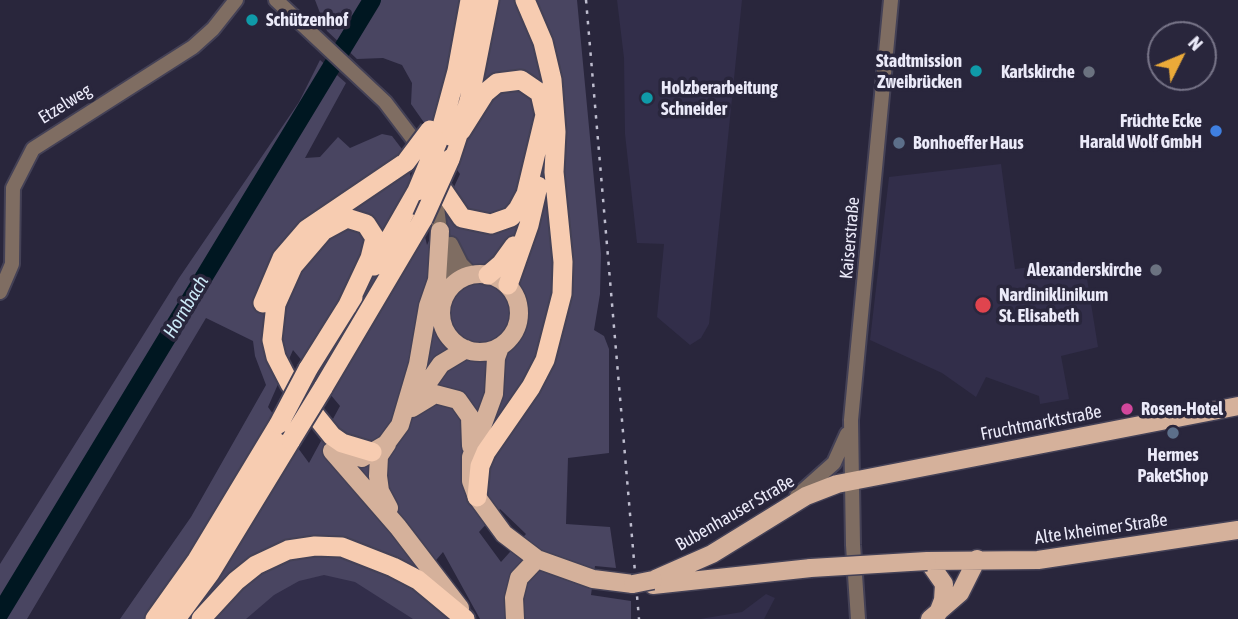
<!DOCTYPE html>
<html>
<head>
<meta charset="utf-8">
<style>
	body { margin:0 }
	#map { position:relative; width:1238px; height:619px; overflow:hidden; background:#29263c; font-family:"Asap Condensed",sans-serif }
	canvas { display:block }
	.north { position:absolute; left:1147px; top:21px; width:70px; height:70px; box-sizing:border-box; background:#29263c; border:2px solid #777488; border-radius:50%; rotate:47deg; font-size:19px; font-weight:700; line-height:28px; text-align:center; color:#ebeaf9 }
	.north::after { content:''; display:block; margin:auto; width:24px; height:32px; background:#ebaa39; clip-path:polygon(50% 0,100% 100%,50% 72%,0 100%) }
</style>
</head>
<body>
<div id="map">
<canvas width="1238" height="619"></canvas>
<div class="north">N</div>
</div>
<script>
const context = document.querySelector('canvas').getContext('2d');
context.lineJoin = 'round';
function fillPath(path, color) {
  context.fillStyle = color;
  context.fill(path, 'evenodd');
}
function shape(rows) {
  const path = new Path2D();
  for (const r of rows) {
    if (r.length === 3) {
      path.moveTo(r[0] + r[2], r[1]);
      path.arc(r[0], r[1], r[2], 0, 2 * Math.PI);
      continue;
    }
    path.moveTo(r[0], r[1]);
    for (let i = 2; i < r.length; i += 2) path.lineTo(r[i], r[i + 1]);
  }
  return path;
}
function trace(path, color, width, dash) {
  context.strokeStyle = color;
  context.lineWidth = width;
  context.lineCap = dash ? 'butt' : 'round';
  context.setLineDash(dash || []);
  context.stroke(path);
}
function drawText(font, color, halo, rows, align = 'center') {
  context.font = font + ' "Asap Condensed",sans-serif';
  context.lineWidth = 7;
  context.setLineDash([]);
  context.textBaseline = 'middle';
  context.strokeStyle = halo;
  context.fillStyle = color;
  for (const [text, x, y, turn = 0] of rows) {
    context.save();
    context.translate(x, y);
    context.rotate((+turn || 0) * Math.PI / 180);
    context.textAlign = isNaN(turn) ? turn : align;
    if (halo) context.strokeText(text, 0, 0);
    context.fillText(text, 0, 0);
    context.restore();
  }
}
const built = shape([
	[617,0,742,0,709,324,701,338,690,345,657,317,664,244,637,243,625,134,624,58],
	[1001,164,1015,269,1084,260,1098,347,1061,356,1069,399,1040,404,1039,396,986,377,976,397,942,373,870,340,889,177],
	[349,569,419,619,227,619,257,589],
	[766,594,775,598,764,619,700,619,742,612]
]);
const green = shape([
	[315,0,577,0,601,254,600,294,594,330,604,336,609,349,609,453,568,458,566,524,610,527,616,568,595,566,591,595,631,601,631,619,480,619,443,552,413,587,450,619,413,619,355,582,324,575,299,581,274,595,246,619,120,619,191,517,266,385,255,356,253,341,206,318,27,619,0,619,0,564,179,278,299,102,320,60,346,83,305,158,320,157,338,137,350,148,382,134,392,136,405,153,427,245,460,174,411,104,412,83,402,65,383,58,357,59,327,31],
	[293,350,340,406,309,463,268,407],
	[500,509,526,534,501,562,479,532]
]);
const river = shape([
	[0,613,372,0]
]);
const minor = shape([
	[276,0,385,102,423,152],
	[435,191,440,231,451,268,452,286],
	[451,244,461,264,472,275],
	[0,292,12,264,13,188,33,149,193,47,213,29,236,0],
	[797,496,834,463,847,434],
	[858,619,853,545,851,420,891,0]
]);
const major = shape([
	[480,313,39],
	[500,347,496,358,494,394,471,457,471,481,477,497,504,534,537,559,593,579,633,584],
	[415,401,441,364,466,349],
	[412,408,435,394,458,400,470,417,471,446],
	[387,444,379,456,378,476,380,491,389,508],
	[332,451,362,458,386,444,400,425,418,364,428,306,437,280,440,231],
	[332,451,398,527,460,608],
	[927,561,1038,560,1238,530],
	[928,561,944,584,943,600,938,613],
	[653,580,712,554,806,496,837,484,1238,406],
	[653,585,811,568],
	[515,619,514,598,519,578,537,559],
	[930,619,960,593,977,559]
]);
const highway = shape([
	[438,141,457,71,470,0],
	[450,159,469,101,489,0],
	[432,174,462,218,491,224,511,217,518,209,526,194,545,115,540,93,521,80,497,83,485,93,461,131],
	[374,266,417,191],
	[488,275,501,264,514,246],
	[508,285,529,225,538,186],
	[263,303,282,258,307,229,406,162],
	[347,307,370,258,375,238,366,224,347,218,323,231,293,266,276,304,272,340,276,357,290,384,332,436,342,443,372,452],
	[308,369,353,297],
	[323,388,423,219],
	[477,497,480,466,486,452,531,387,545,360,562,294,563,262,554,172,556,132,552,80,543,42,525,0],
	[155,619,197,560,279,424],
	[176,619,210,573,291,440],
	[201,619,236,581,256,565,288,550,315,546,342,547,393,567,418,580,465,619]
]);
const rail = shape([
	[586,0,639,619]
]);
const majorBridge = shape([
	[811,568,927,561],
	[633,584,653,580]
]);
const highwayBridge = shape([
	[406,162,430,130],
	[417,191,438,141],
	[423,219,450,159],
	[279,424,308,369],
	[291,440,323,388]
]);
const markers = [
	[252,20,7,"#0f9aa8"],
	[976,71,7,"#0f9aa8"],
	[1089,72,7,"#6b7280"],
	[647,98,7,"#0f9aa8"],
	[1216,131,7,"#3f7fe0"],
	[899,143,7,"#5c6f8a"],
	[1156,270,7,"#6b7280"],
	[983,305,9,"#e0444e"],
	[1127,409,7,"#d1479c"],
	[1173,433,7,"#5c6f8a"]
];
const poiNames = [
	["Schützenhof",266,20],
	["Stadtmission",962,61,"right"],
	["Zweibrücken",962,82,"right"],
	["Karlskirche",1075,72,"right"],
	["Holzberarbeitung",661,88],
	["Schneider",661,109],
	["Früchte Ecke",1202,121,"right"],
	["Harald Wolf GmbH",1202,142,"right"],
	["Bonhoeffer Haus",913,143],
	["Alexanderskirche",1142,270,"right"],
	["Nardiniklinikum",999,295],
	["St. Elisabeth",999,316],
	["Rosen-Hotel",1141,409],
	["Hermes",1173,455,"center"],
	["PaketShop",1173,476,"center"]
];
const streetNames = [
	["Etzelweg",65,104,-32],
	["Kaiserstraße",850,238,-85],
	["Fruchtmarktstraße",1041,423,-11],
	["Bubenhauser Straße",735,513,-30],
	["Alte Ixheimer Straße",1101,529,-8]
];
const waterNames = [
	["Hornbach",186,307,-59]
];
fillPath(built, '#322e4a');
fillPath(green, '#494561');
trace(river, '#001721', 18);
trace(minor, '#444156', 18);
trace(major, '#444156', 21);
trace(highway, '#444156', 23);
trace(minor, '#7f6d62', 14);
trace(major, '#d5b19b', 18);
trace(highway, '#f7ccb1', 19);
trace(rail, '#bebdce', 2.5, [3.5, 7]);
trace(majorBridge, '#444156', 21, []);
trace(highwayBridge, '#444156', 23, []);
trace(majorBridge, '#d5b19b', 18);
trace(highwayBridge, '#f7ccb1', 19);
for (const [x, y, r, color] of markers) {
  const dot = new Path2D();
  dot.arc(x, y, r, 0, 2 * Math.PI);
  context.fillStyle = color;
  context.fill(dot);
  trace(dot, '#29263c', 2.5);
}
drawText('bold 18px', '#ebeaf9', '#29263c', poiNames, 'left');
drawText('18px', '#ebeaf9', '#29263c', streetNames);
drawText('italic 19px', '#cbe9f6', '#29263c', waterNames);
</script>
</body>
</html>
